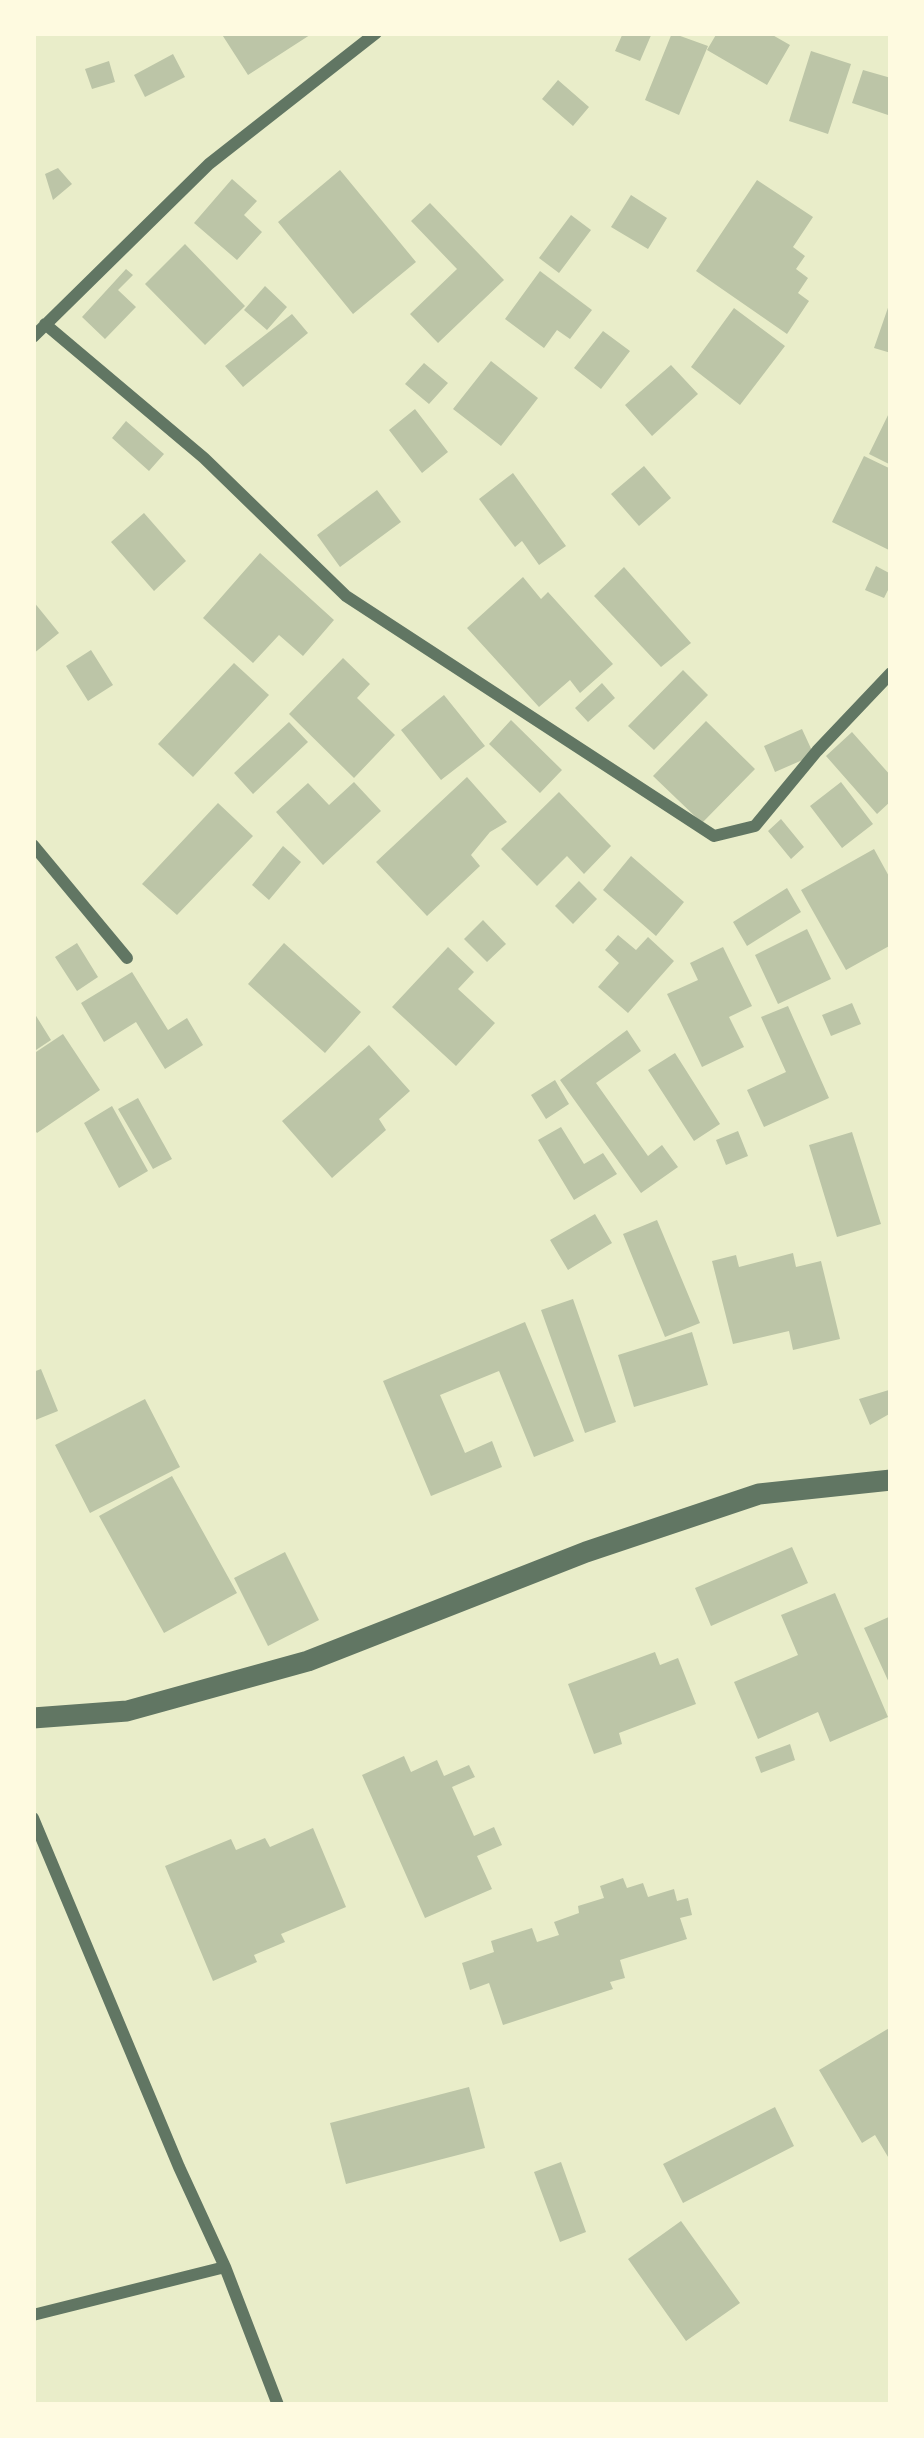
<!DOCTYPE html>
<html>
<head>
<meta charset="utf-8">
<style>
	body { margin:0 }
	#map { position:relative; width:924px; height:2438px; overflow:hidden; background:#e9edc9; font-family:Figtree,sans-serif }
	canvas { display:block }
	.frame { position:absolute; inset:0; border:36px solid #fefae0; pointer-events:none }
</style>
</head>
<body>
<div id="map">
<canvas width="924" height="2438"></canvas>
<div class="frame"></div>
</div>
<script>
const context = document.querySelector('canvas').getContext('2d');
context.lineJoin = 'round';
function fillPath(path, color) {
  context.fillStyle = color;
  context.fill(path, 'evenodd');
}
function shape(rows) {
  const path = new Path2D();
  for (const r of rows) {
    path.moveTo(r[0], r[1]);
    for (let i = 2; i < r.length; i += 2) path.lineTo(r[i], r[i + 1]);
  }
  return path;
}
function trace(path, color, width, dash) {
  context.strokeStyle = color;
  context.lineWidth = width;
  context.lineCap = dash ? 'butt' : 'round';
  context.setLineDash(dash || []);
  context.stroke(path);
}
const building = shape([
	[221,33,313,33,248,75],
	[623,33,652,33,640,61,615,51],
	[672,33,708,46,679,115,645,100],
	[717,33,769,33,790,45,767,85,707,50],
	[811,51,851,64,828,134,789,121],
	[173,54,185,77,145,97,134,75],
	[109,61,115,82,92,89,85,69],
	[863,70,891,78,891,116,852,103],
	[558,80,589,107,573,126,542,99],
	[58,168,72,184,53,200,45,174],
	[340,170,416,262,353,314,278,222],
	[232,179,257,201,244,215,262,232,237,260,194,223],
	[757,180,813,217,793,247,805,256,796,269,808,278,798,293,809,301,787,334,696,271],
	[631,195,667,218,648,249,611,227],
	[430,203,504,280,438,343,410,314,457,269,411,221],
	[571,215,591,230,559,273,539,258],
	[185,244,245,306,205,345,145,284],
	[126,269,133,275,118,290,136,307,105,339,82,317],
	[540,271,592,310,570,339,557,330,544,348,505,319],
	[265,286,287,307,267,330,244,310],
	[891,299,891,353,874,348],
	[734,308,785,346,740,405,691,367],
	[292,314,308,333,243,387,225,366],
	[603,331,630,351,601,389,574,368],
	[491,361,538,398,501,446,453,409],
	[424,363,448,383,429,404,405,384],
	[671,365,698,394,652,436,625,405],
	[415,409,448,452,422,473,389,430],
	[891,409,891,465,869,454],
	[126,421,164,454,149,471,112,438],
	[864,456,891,469,891,551,832,522],
	[644,466,671,498,639,526,611,494],
	[513,473,566,546,539,565,522,541,515,547,479,499],
	[377,490,401,522,340,567,317,535],
	[144,513,186,561,154,591,111,542],
	[260,553,334,620,303,656,279,635,253,663,203,618],
	[876,566,891,574,891,584,884,598,865,590],
	[624,567,691,643,661,667,594,596],
	[523,577,541,599,548,592,613,664,580,693,570,680,539,707,467,628],
	[33,601,59,633,33,654],
	[91,650,113,685,88,701,66,666],
	[343,658,370,684,357,698,395,735,354,778,289,714],
	[234,663,269,695,193,777,158,744],
	[683,670,708,695,654,750,628,726],
	[602,683,615,698,588,722,575,708],
	[444,695,485,746,441,780,401,730],
	[511,720,562,770,540,793,489,744],
	[706,721,755,769,702,823,653,776],
	[289,722,308,742,253,794,234,773],
	[802,729,814,755,775,772,764,746],
	[852,732,891,776,891,801,877,814,826,756],
	[467,777,507,822,490,832,471,855,480,866,427,916,376,862],
	[354,782,381,811,323,865,276,812,308,783,329,805],
	[841,782,873,824,842,848,810,806],
	[559,792,611,846,584,874,567,856,537,886,501,849],
	[218,803,253,836,177,915,142,884],
	[781,819,804,847,791,859,768,831],
	[283,846,301,862,269,900,252,885],
	[874,849,891,880,891,945,846,970,801,890],
	[631,856,684,902,656,936,603,890],
	[579,881,597,899,573,924,555,906],
	[787,888,801,912,747,946,733,922],
	[483,920,506,944,487,962,464,939],
	[807,929,831,979,778,1004,755,955],
	[618,935,636,950,648,937,674,961,628,1013,598,987,619,963,605,950],
	[77,943,98,977,77,991,55,957],
	[284,943,361,1012,325,1053,248,984],
	[448,947,474,972,458,989,495,1023,456,1066,392,1007],
	[723,947,752,1006,729,1017,744,1047,702,1067,667,994,698,980,690,963],
	[132,972,168,1030,187,1018,203,1045,165,1069,136,1022,104,1042,81,1003],
	[852,1003,861,1024,831,1036,822,1015],
	[788,1006,829,1098,764,1127,747,1090,786,1072,761,1017],
	[33,1011,51,1040,33,1052],
	[627,1030,641,1051,596,1083,648,1156,662,1145,678,1167,641,1193,560,1080],
	[63,1034,100,1090,37,1133,33,1128,33,1054],
	[369,1045,410,1091,379,1119,386,1130,332,1178,282,1121],
	[675,1053,720,1124,694,1141,648,1070],
	[555,1080,569,1104,546,1119,531,1095],
	[138,1098,172,1159,153,1169,118,1109],
	[112,1106,148,1171,119,1188,84,1123],
	[561,1127,584,1164,603,1153,617,1174,574,1200,538,1140],
	[738,1131,748,1156,726,1165,716,1140],
	[852,1132,881,1224,837,1237,809,1145],
	[595,1214,612,1243,568,1270,550,1240],
	[657,1220,700,1323,665,1337,623,1234],
	[793,1253,796,1267,821,1261,840,1339,793,1350,789,1331,733,1344,712,1261,736,1255,739,1267],
	[573,1299,616,1422,585,1433,541,1310],
	[525,1322,574,1441,534,1457,499,1371,440,1395,465,1453,492,1441,502,1467,431,1496,383,1381],
	[692,1332,708,1385,634,1407,618,1355],
	[41,1369,58,1411,33,1421,33,1372],
	[889,1390,891,1413,870,1425,859,1399],
	[145,1399,180,1467,90,1513,55,1445],
	[172,1476,237,1593,164,1633,99,1516],
	[792,1547,808,1583,711,1626,695,1588],
	[285,1552,319,1620,268,1646,234,1578],
	[835,1593,888,1717,830,1742,818,1712,758,1739,734,1682,798,1655,781,1615],
	[891,1616,891,1687,864,1628],
	[655,1652,660,1665,678,1658,696,1704,619,1733,622,1744,594,1754,568,1684],
	[790,1744,795,1760,761,1773,755,1757],
	[404,1756,411,1772,437,1760,444,1776,469,1765,475,1777,452,1787,474,1836,494,1827,502,1845,477,1856,492,1889,425,1918,362,1775],
	[313,1828,346,1907,281,1934,285,1942,254,1955,257,1962,213,1981,165,1866,231,1839,236,1850,265,1838,270,1847],
	[623,1878,627,1888,643,1883,648,1897,674,1889,677,1901,688,1898,692,1915,680,1918,687,1939,620,1960,625,1978,610,1982,613,1989,503,2025,489,1983,470,1990,462,1963,494,1952,491,1941,532,1928,537,1942,559,1935,554,1922,579,1913,578,1906,604,1898,600,1886],
	[891,2027,891,2162,875,2135,862,2143,819,2070],
	[469,2087,485,2148,346,2184,330,2123],
	[775,2107,794,2146,683,2203,663,2164],
	[561,2162,586,2232,560,2242,534,2172],
	[681,2221,740,2303,686,2341,628,2259]
]);
const minor = shape([
	[45,324,204,458,346,596,714,836,755,826,817,751,891,673],
	[33,337,209,164,376,33],
	[33,845,127,958],
	[33,1818,179,2167,225,2267,278,2405],
	[33,2315,225,2267]
]);
const tertiary = shape([
	[33,1718,127,1711,308,1661,586,1552,759,1494,891,1480]
]);
fillPath(building, '#bcc5a7');
trace(minor, '#617663', 12);
trace(tertiary, '#617663', 21);
</script>
</body>
</html>
